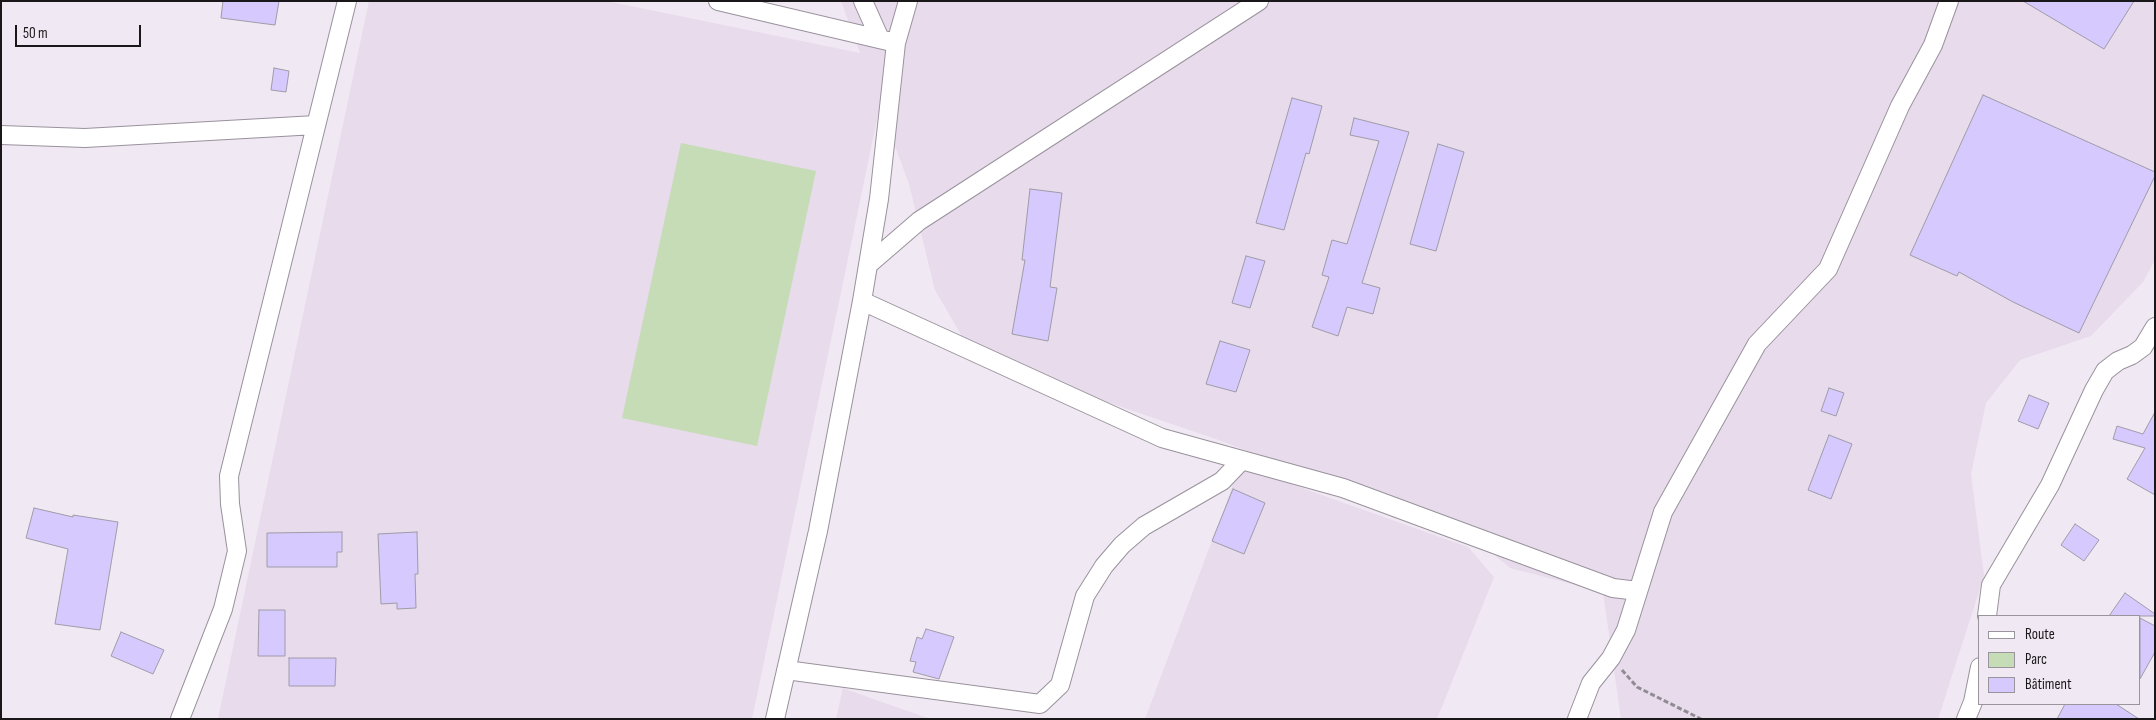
<!DOCTYPE html>
<html>
<head>
<meta charset="utf-8">
<style>
	body { margin:0 }
	#map { position:relative; width:2156px; height:720px; overflow:hidden; background:#f0e8f3; font-family:"Sofia Sans Condensed",sans-serif }
	canvas { display:block }
	.frame { position:absolute; inset:0; border:2px solid #19171a; pointer-events:none }
	.legend { position:absolute; left:1978px; top:615px; width:162px; height:90px; box-sizing:border-box; background:#f0e8f3; border:1px solid #9a949c; margin:0; padding:6px 9px; list-style:none; font-size:15px; color:#19171a }
	.legend li { display:flex; align-items:center; gap:10px; height:25px }
	.legend b { width:25px; border:1px solid #9a949c }
	.scale { position:absolute; left:15px; top:25px; width:126px; height:22px; box-sizing:border-box; border:2px solid #19171a; border-top:0; padding-left:6px; font-size:15px; line-height:18px; white-space:nowrap; color:#19171a; -webkit-text-stroke:4px #f0e8f3; paint-order:stroke }
</style>
</head>
<body>
<div id="map">
<canvas width="2156" height="720"></canvas>
<div class="frame"></div>
<ul class="legend">
<li><b style="height:6px;background:#fff"></b>Route</li>
<li><b style="height:14px;background:#c6dcb7"></b>Parc</li>
<li><b style="height:14px;background:#d6c9fe"></b>Bâtiment</li>
</ul>
<div class="scale">50 m</div>
</div>
<script>
const context = document.querySelector('canvas').getContext('2d');
context.lineJoin = 'round';
function fillPath(path, color) {
  context.fillStyle = color;
  context.fill(path, 'evenodd');
}
function shape(rows) {
  const path = new Path2D();
  for (const r of rows) {
    path.moveTo(r[0], r[1]);
    for (let i = 2; i < r.length; i += 2) path.lineTo(r[i], r[i + 1]);
  }
  return path;
}
function trace(path, color, width, dash) {
  context.strokeStyle = color;
  context.lineWidth = width;
  context.lineCap = dash ? 'butt' : 'round';
  context.setLineDash(dash || []);
  context.stroke(path);
}
const built = shape([
	[369,1,606,1,860,53,841,1,2155,1,2155,260,2143,282,2091,336,2020,360,1986,403,1971,474,1984,576,1938,719,1621,719,1603,592,1510,568,1463,528,1352,491,1216,439,974,357,935,290,909,184,880,105,752,719,218,719],
	[1240,466,1468,547,1494,577,1437,719,1145,719],
	[843,688,873,699,931,719,836,719]
]);
const green = shape([
	[681,143,816,171,757,446,622,418]
]);
const building = shape([
	[223,1,279,1,275,25,221,18,223,1],
	[2023,1,2134,1,2104,49,2023,1],
	[274,68,289,71,286,92,271,90,274,68],
	[1983,95,2155,172,2155,176,2079,333,2013,302,1959,272,1957,276,1910,255,1983,95],
	[1292,98,1322,106,1309,154,1306,153,1284,230,1256,223,1292,98],
	[1354,118,1409,132,1362,283,1380,288,1373,314,1347,307,1338,336,1312,327,1329,277,1322,275,1332,240,1347,244,1379,141,1350,135,1354,118],
	[1438,144,1464,152,1436,251,1410,244,1438,144],
	[1030,189,1062,193,1050,287,1057,288,1048,341,1012,334,1025,260,1022,260,1030,189],
	[1246,256,1265,261,1250,308,1232,303,1246,256],
	[1220,341,1250,350,1236,392,1206,384,1220,341],
	[1829,388,1844,393,1836,416,1821,411,1829,388],
	[2029,395,2049,403,2038,429,2018,421,2029,395],
	[2155,412,2155,495,2127,479,2145,448,2113,439,2117,426,2143,434,2155,412],
	[1829,435,1852,444,1831,499,1808,490,1829,435],
	[1233,489,1265,503,1244,554,1212,541,1233,489],
	[34,508,73,517,73,515,118,522,100,630,55,624,68,549,26,538,34,508],
	[2075,524,2099,540,2084,561,2061,545,2075,524],
	[342,532,342,552,337,552,337,567,267,567,267,533,342,532],
	[417,532,418,574,415,574,416,608,397,609,397,603,381,604,378,534,417,532],
	[2125,593,2155,614,2155,616,2109,616,2125,593],
	[259,610,285,610,285,656,258,656,259,610],
	[2140,618,2155,626,2155,652,2140,679,2140,618],
	[926,629,954,637,939,679,913,672,916,662,910,661,917,637,922,639,926,629],
	[121,632,164,650,153,674,111,656,121,632],
	[289,658,336,658,335,686,289,686,289,658],
	[2065,704,2116,704,2139,719,2057,719,2065,704]
]);
const path = shape([
	[1622,670,1637,687,1701,719]
]);
const minor = shape([
	[718,1,896,43],
	[863,1,880,39],
	[1,135,85,138,316,125],
	[868,265,919,221,1259,1],
	[862,301,1162,438,1343,488,1613,588,1638,591],
	[1987,616,1991,585,2050,485,2094,390,2105,371,2118,361,2132,355,2143,347,2155,327],
	[786,670,1040,704,1060,685,1085,596,1104,566,1122,545,1144,526,1222,481,1242,460],
	[180,719,223,609,237,551,230,504,229,476,347,1],
	[775,719,818,531,862,301,879,199,896,43,908,1],
	[1577,719,1591,683,1611,658,1626,630,1663,512,1757,344,1828,269,1900,106,1933,45,1949,1],
	[1966,719,1973,702,1980,667]
]);
fillPath(built, '#e7dbec');
fillPath(green, '#c6dcb7');
fillPath(building, '#d6c9fe');
trace(building, '#9f9ca8', 1);
trace(minor, '#99929c', 20);
trace(path, '#918c93', 3, [5, 2.5]);
trace(minor, '#fff', 18);
</script>
</body>
</html>
